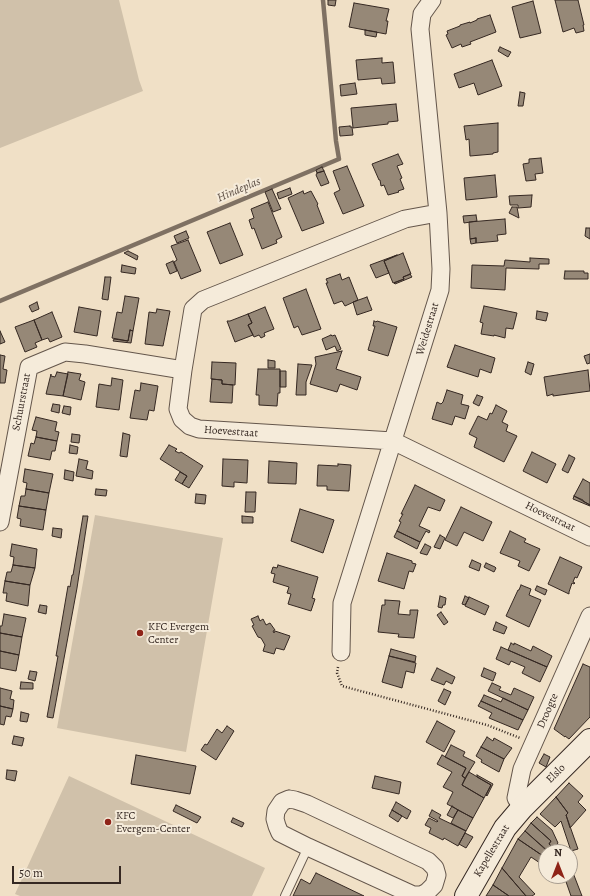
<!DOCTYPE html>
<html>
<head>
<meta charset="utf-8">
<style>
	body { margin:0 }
	#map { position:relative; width:590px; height:896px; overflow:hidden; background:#f0e0c6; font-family:Alegreya,serif }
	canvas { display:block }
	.north { position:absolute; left:538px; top:844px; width:40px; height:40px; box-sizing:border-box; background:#f5ebda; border:1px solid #a89d90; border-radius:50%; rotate:0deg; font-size:11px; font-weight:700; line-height:16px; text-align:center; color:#352822 }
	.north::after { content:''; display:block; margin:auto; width:14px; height:18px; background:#8f2418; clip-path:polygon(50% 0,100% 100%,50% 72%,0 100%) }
	.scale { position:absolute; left:12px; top:866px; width:109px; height:18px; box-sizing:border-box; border:2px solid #352822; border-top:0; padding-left:5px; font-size:12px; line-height:14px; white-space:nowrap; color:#352822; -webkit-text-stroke:3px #f5ebda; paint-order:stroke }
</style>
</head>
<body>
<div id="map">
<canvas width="590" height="896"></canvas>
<div class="north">N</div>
<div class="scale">50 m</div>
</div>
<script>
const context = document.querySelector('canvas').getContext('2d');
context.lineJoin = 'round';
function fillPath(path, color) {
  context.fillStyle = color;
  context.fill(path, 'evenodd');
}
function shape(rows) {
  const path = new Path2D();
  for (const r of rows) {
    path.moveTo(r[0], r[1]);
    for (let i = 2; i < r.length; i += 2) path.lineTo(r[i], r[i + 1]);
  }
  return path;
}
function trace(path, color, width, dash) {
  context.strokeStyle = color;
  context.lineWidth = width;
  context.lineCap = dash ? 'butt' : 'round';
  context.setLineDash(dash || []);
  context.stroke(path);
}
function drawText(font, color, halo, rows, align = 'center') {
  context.font = font + ' Alegreya,serif';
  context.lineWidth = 4;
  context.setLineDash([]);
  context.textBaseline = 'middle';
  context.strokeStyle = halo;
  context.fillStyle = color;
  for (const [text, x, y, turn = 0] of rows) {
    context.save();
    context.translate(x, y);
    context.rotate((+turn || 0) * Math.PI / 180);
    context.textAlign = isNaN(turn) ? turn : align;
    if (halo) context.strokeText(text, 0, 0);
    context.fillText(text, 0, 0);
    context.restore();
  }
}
const green = shape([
	[0,0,119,0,139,80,143,91,0,148],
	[95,515,223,538,186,752,57,728],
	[69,776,265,868,252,896,20,896,15,894]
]);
const stream = shape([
	[0,301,339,159,336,141,323,0]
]);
const building = shape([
	[328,0,336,0,335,6,328,5,328,0],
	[555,0,578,0,584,25,583,25,584,31,576,33,574,28,563,32,555,0],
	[533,1,541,33,520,38,512,7,533,1],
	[354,3,389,9,386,21,388,21,386,34,349,27,354,3],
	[490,15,496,32,470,42,471,44,462,47,461,44,452,48,446,35,448,34,447,31,460,26,460,25,470,22,470,23,477,20,477,19,490,15],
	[365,30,377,32,376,37,365,35,365,30],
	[500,47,511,52,508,57,498,51,500,47],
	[382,58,382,63,393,62,395,83,382,84,381,78,358,80,356,60,382,58],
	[492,60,502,86,478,95,474,83,459,88,454,74,492,60],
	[355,83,357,94,341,96,340,85,355,83],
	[520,92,525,93,523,106,518,106,520,92],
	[396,104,398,121,388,122,388,124,353,128,351,108,396,104],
	[498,123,498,152,493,153,493,154,470,156,469,139,466,140,464,126,498,123],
	[350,126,350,127,352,127,353,135,340,136,339,127,350,126],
	[398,154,403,164,397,166,402,178,400,179,404,189,398,191,399,192,388,195,384,185,381,186,380,180,379,180,372,164,398,154],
	[541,158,543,173,535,174,536,180,526,181,523,164,529,163,529,159,541,158],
	[347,166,364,206,343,214,334,193,340,190,333,171,347,166],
	[322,167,324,171,317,173,316,170,322,167],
	[324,171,329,183,321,186,316,175,317,173,324,171],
	[495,175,497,197,466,200,464,178,495,175],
	[290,188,292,194,279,199,277,193,290,188],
	[272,189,281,209,273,212,265,192,272,189],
	[303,191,304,194,311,191,318,204,317,205,324,223,302,231,288,198,303,191],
	[532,195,531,207,518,208,518,205,510,205,509,196,532,195],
	[268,202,282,237,276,240,277,243,262,249,254,228,252,229,249,220,254,218,251,209,268,202],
	[512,207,517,207,519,218,509,213,512,207],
	[476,215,477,221,464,223,463,216,476,215],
	[505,219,506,234,497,235,498,241,476,243,476,238,470,239,469,222,505,219],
	[230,223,243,255,220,264,207,232,230,223],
	[586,228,590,228,590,239,585,236,586,228],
	[186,231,189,238,177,243,174,236,186,231],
	[476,238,476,243,471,244,470,239,476,238],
	[188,240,201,271,181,279,174,262,177,260,171,246,188,240],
	[128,251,138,256,137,260,124,253,128,251],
	[403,253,411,274,403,277,404,279,393,283,384,261,403,253],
	[397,255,384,261,389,273,376,278,370,265,397,255],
	[530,258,549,259,549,264,539,264,539,269,506,268,505,290,471,288,472,265,504,266,505,260,530,262,530,258],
	[173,261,177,271,170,274,166,264,173,261],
	[122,265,136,268,135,274,121,272,122,265],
	[565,271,584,271,584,273,588,273,588,279,564,279,565,271],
	[340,274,342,280,349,277,358,300,345,306,342,301,334,304,326,283,328,283,326,279,340,274],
	[410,274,412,277,395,284,394,283,404,279,403,277,410,274],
	[105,277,111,277,108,300,102,299,105,277],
	[306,289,321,329,302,335,298,326,294,328,283,298,306,289],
	[125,296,139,298,133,331,130,330,128,341,112,338,117,312,122,313,125,296],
	[367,297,372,310,357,315,353,302,367,297],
	[37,302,39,309,32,312,29,306,37,302],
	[484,306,517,313,513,329,506,328,505,338,494,335,494,336,481,334,483,323,480,322,484,306],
	[79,307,101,311,97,336,74,332,79,307],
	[265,307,274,329,264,333,265,336,261,338,259,335,254,337,248,325,252,323,248,314,265,307],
	[157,309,170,311,163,346,145,344,149,312,156,313,157,309],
	[537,311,548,313,546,321,536,319,537,311],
	[52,312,62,337,50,342,48,338,42,340,34,320,52,312],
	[248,314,252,323,248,325,253,335,235,342,227,321,230,321,248,314],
	[34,320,42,340,35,343,37,347,25,352,15,327,34,320],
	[374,321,376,322,377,321,397,327,388,356,368,350,375,326,373,326,374,321],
	[130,330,133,331,131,343,113,341,114,339,128,341,130,330],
	[0,331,5,342,0,344,0,331],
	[331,335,332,336,335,335,341,349,337,351,335,346,326,350,322,339,331,335],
	[455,345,495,358,491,373,480,369,478,377,447,367,455,345],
	[342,351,336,369,361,377,357,390,340,384,337,392,310,384,316,364,315,357,342,351],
	[590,354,590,363,587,364,584,356,590,354],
	[0,355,5,356,3,369,7,370,5,383,0,383,0,355],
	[268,360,275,361,275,368,268,368,268,360],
	[212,362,236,363,235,385,222,384,222,380,211,379,212,362],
	[528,362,534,364,531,375,525,372,528,362],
	[298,364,312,365,306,382,306,395,296,395,298,364],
	[258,369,280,369,280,393,278,393,277,406,259,405,259,395,256,395,258,369],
	[588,370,590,391,553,396,553,394,547,396,544,377,588,370],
	[280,371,286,371,286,387,280,387,280,371],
	[57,372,68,374,63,396,46,394,51,374,51,376,55,377,57,372],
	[68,372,81,374,79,380,85,382,81,400,63,396,68,372],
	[112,378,123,380,119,410,96,407,99,384,111,386,112,378],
	[212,379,222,380,222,384,233,385,232,403,210,402,212,379],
	[141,383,158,386,154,411,149,410,147,420,130,418,135,390,140,391,141,383],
	[447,390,463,395,461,404,469,406,465,419,455,416,452,425,432,419,437,402,441,404,443,402,447,390],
	[477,395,483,397,479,406,473,403,477,395],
	[53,404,60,405,59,413,51,411,53,404],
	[496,405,507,411,502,422,508,425,506,431,517,436,504,462,474,447,477,438,469,434,478,416,487,420,490,413,492,414,496,405],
	[64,406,71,407,70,415,62,413,64,406],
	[36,417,57,422,55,431,59,432,57,441,36,437,37,431,32,430,36,417],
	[123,433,130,435,127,457,120,456,123,433],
	[72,434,80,435,79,443,71,442,72,434],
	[36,437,57,441,55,451,52,451,50,460,28,456,31,443,34,444,36,437],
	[70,445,78,447,77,454,69,453,70,445],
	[169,445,177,449,175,451,179,453,181,452,203,466,189,488,182,484,187,476,160,459,169,445],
	[532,452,556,464,547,483,523,471,532,452],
	[569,455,575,458,568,473,562,470,569,455],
	[79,459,88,461,86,469,93,471,92,479,76,476,79,459],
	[223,459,248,460,247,483,234,482,234,487,222,486,223,459],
	[269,461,297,463,296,484,268,483,269,461],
	[338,464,351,465,349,491,327,490,327,486,317,486,318,465,338,466,338,464],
	[25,469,53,474,49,493,26,489,27,483,23,482,25,469],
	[65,470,74,472,73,481,64,479,65,470],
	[180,472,187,476,182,484,175,480,180,472],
	[583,479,590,483,590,505,574,496,583,479],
	[415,485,445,500,440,511,428,507,419,526,430,531,429,533,426,531,420,542,397,531,401,522,399,521,403,514,401,514,415,485],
	[26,489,49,493,46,510,19,506,21,496,25,496,26,489],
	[96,489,107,490,106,496,95,495,96,489],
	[246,492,256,492,255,512,245,512,246,492],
	[196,494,206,495,205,504,195,503,196,494],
	[574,496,583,500,583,501,590,505,590,506,573,499,574,496],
	[19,506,46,510,43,530,20,526,21,519,17,518,19,506],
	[461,507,492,522,483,541,464,532,457,546,445,540,461,507],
	[300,509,334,520,323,553,291,541,300,509],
	[83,516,88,516,77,588,53,718,47,717,58,656,56,656,68,586,70,587,72,575,73,575,83,516],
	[242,516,253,517,253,523,242,523,242,516],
	[53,528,62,529,61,538,52,536,53,528],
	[397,531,420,542,417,549,394,537,397,531],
	[510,531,526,539,524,542,540,549,529,571,518,566,520,561,500,553,510,531],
	[440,535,445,538,440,549,434,547,440,535],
	[12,544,37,549,35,568,13,565,14,557,10,556,12,544],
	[425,544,431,547,427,555,420,553,425,544],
	[387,553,412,561,412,563,416,564,413,572,409,571,404,589,378,581,387,553],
	[560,557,582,567,577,578,575,577,573,582,575,583,574,584,572,583,569,592,569,594,548,584,560,557],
	[472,560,481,564,479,571,469,567,472,560],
	[486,563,495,567,496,568,494,572,484,567,486,563],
	[13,565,35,568,30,585,5,581,7,572,11,572,13,565],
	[278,565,318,577,312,598,315,599,311,611,288,604,291,594,287,593,289,587,273,582,275,574,271,573,273,567,277,568,278,565],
	[5,581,30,585,28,606,6,601,7,593,3,593,5,581],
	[521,585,531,589,529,595,541,600,529,627,506,616,518,590,519,590,521,585],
	[537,586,547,590,545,595,535,590,537,586],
	[440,596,446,598,445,605,443,605,442,608,438,607,440,596],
	[465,596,469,598,465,605,462,604,465,596],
	[469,597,489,606,485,615,465,606,469,597],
	[385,600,400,601,398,614,410,615,410,610,418,610,414,638,398,637,399,634,378,632,382,605,385,605,385,600],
	[40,605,47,606,46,614,38,612,40,605],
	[441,612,448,622,444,625,437,615,441,612],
	[4,614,26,618,22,637,0,633,0,626,2,626,4,614],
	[258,616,260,621,263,619,266,625,270,623,275,630,273,631,274,633,275,631,290,636,284,650,276,648,274,654,263,651,265,645,261,638,258,637,252,626,254,625,251,619,258,616],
	[496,622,507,627,504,634,493,630,496,622],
	[0,633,22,637,19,655,0,651,0,633],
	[511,643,514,645,514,643,531,651,533,646,552,656,547,667,508,650,511,643],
	[501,647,547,667,540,682,522,673,525,667,511,661,509,665,496,659,501,647],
	[391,649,416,656,415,662,389,656,391,649],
	[0,651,19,655,16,671,0,668,0,651],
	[389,656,416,663,414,673,406,671,402,688,382,682,389,656],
	[583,664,590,667,590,717,569,739,565,736,565,737,554,729,583,664],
	[437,668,455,677,452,684,446,681,444,685,431,680,437,668],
	[484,668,496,673,493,681,481,676,484,668],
	[30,671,37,672,35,681,28,679,30,671],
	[21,682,33,683,33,689,20,689,21,682],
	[492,683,501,687,499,690,511,695,514,688,534,697,528,710,488,691,492,683],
	[0,688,12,691,10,699,14,700,13,709,0,706,0,688],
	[444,689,451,692,445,705,438,701,444,689],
	[484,695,501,702,503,698,528,710,523,720,481,701,484,695],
	[481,701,523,720,518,730,489,718,492,713,478,706,481,701],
	[0,706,13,709,11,717,6,716,4,725,0,724,0,706],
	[21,712,29,714,27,722,20,721,21,712],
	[437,721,455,731,444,752,426,742,437,721],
	[227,726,234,731,216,760,201,750,205,744,207,745,217,729,222,733,227,726],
	[14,736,24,738,22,746,12,744,14,736],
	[487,737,493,741,494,738,512,748,504,759,481,747,487,737],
	[451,745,465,752,463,756,475,762,465,778,462,776,466,768,445,757,451,745],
	[481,747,504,759,499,772,481,762,482,760,476,756,481,747],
	[544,754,550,757,546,767,539,763,544,754],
	[136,755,196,766,190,794,131,784,136,755],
	[442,755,466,768,462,776,465,778,462,785,484,798,473,818,447,804,453,792,443,787,452,772,437,764,442,755],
	[7,770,17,771,15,781,6,779,7,770],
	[469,772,491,785,484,798,462,785,469,772],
	[477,775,493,784,487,796,486,795,491,785,477,777,477,775],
	[375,776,401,782,399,794,372,788,375,776],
	[569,783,583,796,578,802,586,810,570,828,566,815,568,813,556,797,569,783],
	[556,797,568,813,566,815,578,849,571,851,561,821,555,827,540,814,556,797],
	[396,802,411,811,407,819,392,810,396,802],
	[176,805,201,817,197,823,173,811,176,805],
	[452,806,458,810,453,818,447,815,452,806],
	[392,810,402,816,398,822,389,816,392,810],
	[432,810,441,815,439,818,466,831,458,846,444,838,443,840,429,833,431,828,425,825,429,818,437,822,438,821,429,816,432,810],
	[458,810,473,818,466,831,451,823,458,810],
	[537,817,552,830,558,843,554,848,549,844,551,841,531,823,537,817],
	[233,818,244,823,242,827,231,822,233,818],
	[531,823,551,841,549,844,551,846,547,851,525,831,531,823],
	[525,831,549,852,546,852,546,858,518,839,525,831],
	[465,833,473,837,466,848,459,844,465,833],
	[518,839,546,858,546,867,531,857,519,877,535,894,532,896,526,896,502,868,518,839],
	[570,865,582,896,571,896,564,876,570,876,570,865],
	[502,868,526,896,509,896,493,885,502,868],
	[316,873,364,896,293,896,301,879,310,884,316,873],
	[493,885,509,896,486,896,493,885]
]);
const path = shape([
	[338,667,337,673,342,686,487,725,520,738]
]);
const lane = shape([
	[285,896,308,847]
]);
const street = shape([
	[438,213,405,219,203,300,193,309,183,370,178,409,182,419,190,426,199,429,393,441,590,537],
	[0,522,29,367,65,352,85,354,183,370],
	[341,652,342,603,440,290,441,269,438,213,420,29,422,14,432,0],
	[289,799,295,800,307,804,428,861,435,868,437,875,434,885,427,892,421,895,413,895,308,847,280,833,277,826,275,819,276,811,282,802,289,799],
	[522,808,516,798,522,769,590,616]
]);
const secondary = shape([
	[466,896,505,828,522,808,590,740]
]);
const markers = [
	[140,633,4,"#8f2418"],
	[108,822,4,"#8f2418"]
];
const streetNames = [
	["Weidestraat",428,329,-73],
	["Schuurstraat",22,402,-79],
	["Hoevestraat",231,432,4],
	["Hoevestraat",550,517,26],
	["Droogte",548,711,-66],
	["Elslo",556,774,-45],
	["Kapellestraat",492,851,-59]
];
const poiNames = [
	["KFC Evergem",148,627],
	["Center",148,640],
	["KFC",116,816],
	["Evergem-Center",116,829]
];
const waterNames = [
	["Hindeplas",239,190,-23]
];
fillPath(green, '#d0c1aa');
trace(stream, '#7f7163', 4.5);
fillPath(building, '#968877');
trace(building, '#352822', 1);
trace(lane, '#64564b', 10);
trace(street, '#64564b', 19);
trace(secondary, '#352822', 24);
trace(path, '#352822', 2.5, [1, 2]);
trace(lane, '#f5ebda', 8);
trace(street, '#f5ebda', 17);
trace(secondary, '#f5ebda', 22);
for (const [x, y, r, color] of markers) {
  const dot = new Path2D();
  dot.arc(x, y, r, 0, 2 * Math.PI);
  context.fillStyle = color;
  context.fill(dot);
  trace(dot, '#f5ebda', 1.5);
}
drawText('11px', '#352822', '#f5ebda', streetNames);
drawText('11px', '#352822', '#f5ebda', poiNames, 'left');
drawText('italic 12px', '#5a4c42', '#f5ebda', waterNames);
</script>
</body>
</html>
